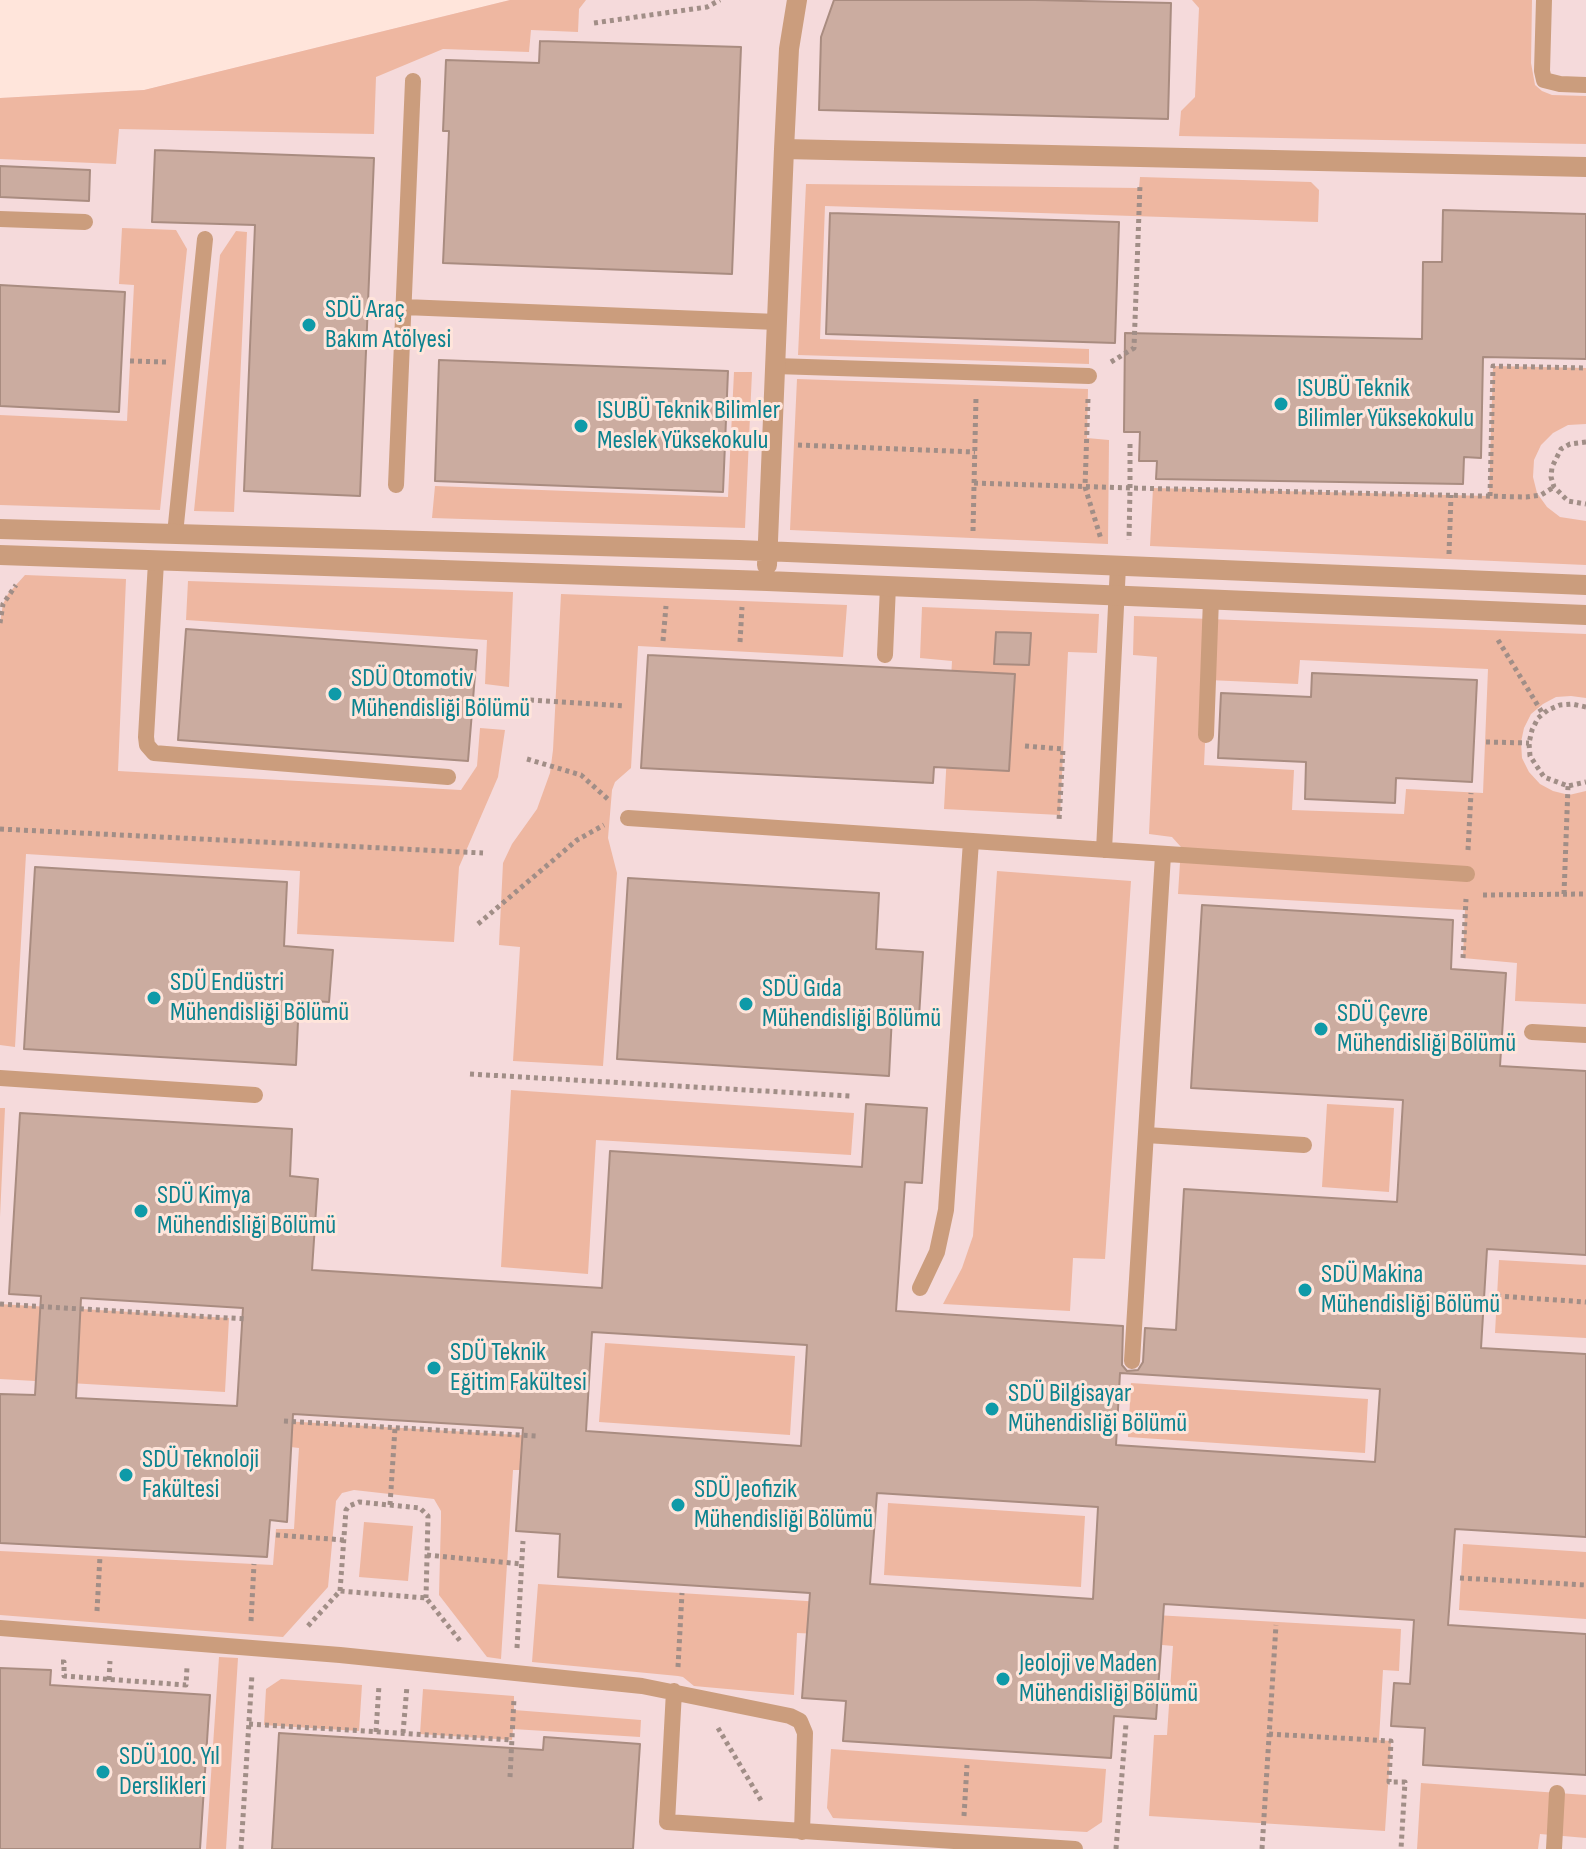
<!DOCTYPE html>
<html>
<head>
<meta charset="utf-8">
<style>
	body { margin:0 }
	canvas { display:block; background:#ffe5db }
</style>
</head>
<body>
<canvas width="1586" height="1849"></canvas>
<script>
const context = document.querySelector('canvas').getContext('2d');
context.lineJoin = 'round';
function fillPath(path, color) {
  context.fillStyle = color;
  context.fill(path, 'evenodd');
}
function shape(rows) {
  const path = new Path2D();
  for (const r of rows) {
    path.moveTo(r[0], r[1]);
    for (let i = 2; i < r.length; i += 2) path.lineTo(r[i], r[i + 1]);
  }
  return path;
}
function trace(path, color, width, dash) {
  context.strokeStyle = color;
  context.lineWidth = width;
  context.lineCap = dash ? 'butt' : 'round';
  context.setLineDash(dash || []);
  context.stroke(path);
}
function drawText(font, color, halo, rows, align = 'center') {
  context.font = font + ' "Sofia Sans Condensed",sans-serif';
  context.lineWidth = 6;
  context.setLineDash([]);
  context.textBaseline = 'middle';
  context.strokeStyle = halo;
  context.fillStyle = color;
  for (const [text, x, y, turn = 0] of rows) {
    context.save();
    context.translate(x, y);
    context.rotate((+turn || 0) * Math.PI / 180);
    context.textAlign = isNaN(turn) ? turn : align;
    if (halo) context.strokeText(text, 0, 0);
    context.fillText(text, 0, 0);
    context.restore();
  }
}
const education = shape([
	[510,0,1586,0,1586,1849,0,1849,0,98,144,90]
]);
const green = shape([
	[510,0,586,0,579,9,578,32,531,30,529,52,443,49,376,77,374,134,119,129,116,164,0,159,0,98,144,90],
	[1192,0,1532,0,1531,63,1535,85,1542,91,1552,95,1586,96,1586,144,1179,136,1181,111,1195,97,1199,8],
	[1140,177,1311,182,1319,190,1318,222,825,206,820,339,1089,349,1089,364,798,355,806,184,1139,188],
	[122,228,176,230,187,249,160,510,0,505,0,415,127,421,134,285,119,284],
	[236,231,247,232,234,512,194,511,220,255],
	[1493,366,1586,368,1586,424,1568,425,1553,433,1541,445,1534,460,1533,477,1537,493,1547,507,1560,517,1586,521,1586,565,1150,546,1153,488,1489,496],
	[734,372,752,372,745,528,432,518,435,486,728,497],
	[797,379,1088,389,1087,438,1109,440,1108,544,790,530],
	[25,575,126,579,118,771,461,790,477,766,480,728,505,730,498,777,459,867,454,942,297,934,300,871,26,854,15,1047,0,1045,0,623,3,604,8,594],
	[188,581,513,592,509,687,485,684,487,640,186,620],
	[561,594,847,605,843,657,638,646,631,768,615,782,612,790,608,838,617,873,603,1066,513,1061,520,947,499,945,503,863,512,844,537,809,550,773,553,750],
	[922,607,1099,614,1097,653,1068,652,1060,815,944,809,952,661,920,658],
	[1134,616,1586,634,1586,698,1571,696,1556,697,1543,704,1531,714,1524,728,1521,742,1522,758,1529,772,1540,784,1553,791,1569,795,1586,791,1586,1004,1515,1001,1517,963,1463,958,1465,910,1178,894,1181,847,1172,837,1149,834,1157,657,1133,655],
	[1300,660,1488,669,1483,793,1406,789,1404,814,1292,810,1294,770,1204,765,1208,680,1298,684],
	[997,871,1131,881,1105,1259,1073,1258,1070,1311,943,1304,962,1268,973,1236],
	[511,1090,854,1113,851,1155,596,1140,588,1274,501,1267],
	[1327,1104,1394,1108,1389,1192,1322,1187],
	[0,1108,5,1108,0,1217],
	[1499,1260,1586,1265,1586,1338,1495,1333],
	[0,1304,229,1318,225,1392,0,1379],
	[605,1343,795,1356,790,1435,599,1422],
	[1131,1383,1368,1399,1365,1453,1128,1437],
	[284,1421,536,1436,534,1470,513,1470,501,1659,487,1657,439,1595,441,1519,441,1511,434,1499,354,1490,342,1493,336,1501,328,1587,283,1637,0,1615,0,1551,273,1565,276,1529,294,1529,299,1448,282,1446],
	[888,1503,1085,1516,1081,1587,884,1575],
	[364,1522,413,1526,408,1581,359,1577],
	[1463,1544,1586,1552,1586,1619,1459,1610],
	[538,1584,822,1602,820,1634,797,1633,794,1695,694,1686,683,1677,678,1676,532,1662],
	[1155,1615,1401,1629,1399,1671,1383,1670,1379,1740,1391,1741,1385,1831,1149,1816,1154,1735,1167,1735,1173,1646,1152,1644],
	[219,1657,238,1658,226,1849,206,1849],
	[281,1679,362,1685,359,1731,264,1725,266,1689],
	[423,1689,514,1696,514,1710,641,1720,640,1737,513,1729,512,1740,420,1734],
	[831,1749,1106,1769,1102,1822,1087,1832,833,1818,827,1808],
	[1421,1783,1586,1795,1586,1838,1540,1834,1538,1849,1417,1849]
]);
const building = shape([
	[834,0,1035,0,1171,3,1168,119,819,110,821,37,834,0],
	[540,41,741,47,732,274,443,263,449,131,443,131,446,60,539,63,540,41],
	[155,150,374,158,360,496,244,491,255,225,152,222,155,150],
	[0,166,90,170,89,201,0,197,0,166],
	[1443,210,1586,214,1586,359,1483,357,1481,458,1464,457,1463,484,1156,479,1157,461,1139,461,1140,432,1124,432,1125,333,1422,339,1423,262,1442,262,1443,210],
	[830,213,1119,222,1115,343,826,334,830,213],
	[0,285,125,292,119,412,0,406,0,285],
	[439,360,728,371,723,492,435,481,439,360],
	[186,629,477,650,468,761,178,740,186,629],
	[996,632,1031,633,1029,665,994,664,996,632],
	[648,655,1015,674,1009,771,934,767,933,783,641,768,648,655],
	[1312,673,1477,680,1472,782,1396,778,1395,803,1305,799,1306,762,1218,758,1221,693,1311,697,1312,673],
	[35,867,287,882,284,946,333,950,329,1002,299,1000,296,1065,24,1049,35,867],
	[628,878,879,893,876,949,923,952,919,1017,892,1015,889,1076,617,1059,628,878],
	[1202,905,1453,920,1451,969,1506,973,1500,1066,1586,1071,1586,1255,1487,1249,1481,1348,1586,1354,1586,1537,1455,1529,1448,1625,1586,1634,1586,1775,1423,1765,1425,1728,1391,1726,1394,1683,1410,1684,1414,1620,1164,1604,1156,1719,1114,1716,1111,1758,843,1741,846,1701,802,1698,810,1593,558,1577,560,1534,516,1531,523,1428,293,1414,287,1522,270,1520,267,1557,0,1543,0,1394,35,1395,41,1296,9,1294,20,1113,292,1129,290,1176,318,1179,312,1270,602,1288,610,1151,862,1167,866,1104,927,1108,922,1183,905,1182,896,1311,1123,1326,1122,1365,1127,1371,1138,1370,1143,1362,1145,1328,1176,1330,1184,1189,1397,1202,1403,1100,1191,1088,1202,905],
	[81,1298,243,1308,237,1406,76,1398,81,1298],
	[592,1332,807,1345,801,1446,586,1431,592,1332],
	[1120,1373,1380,1389,1375,1462,1116,1445,1120,1373],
	[877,1493,1098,1507,1093,1599,870,1584,877,1493],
	[0,1668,51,1670,50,1685,210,1695,200,1849,0,1849,0,1668],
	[279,1733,543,1750,544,1737,640,1744,633,1849,272,1849,279,1733]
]);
const path = shape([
	[594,23,707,7,720,0],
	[130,361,166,362],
	[1111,362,1134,348,1140,185],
	[1088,399,1085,487,1101,539],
	[1586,442,1570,444,1561,449,1552,467,1551,477,1554,487,1568,501,1586,504],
	[1130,444,1130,488,1526,497,1541,495,1554,487],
	[798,445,975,452],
	[974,483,1130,488,1129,540],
	[1490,496,1493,366,1586,368],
	[973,531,976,397],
	[1449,554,1451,495],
	[0,623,3,604,16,585],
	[1498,640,1543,714],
	[663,641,666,606],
	[740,642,742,607],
	[530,700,625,706],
	[1586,707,1572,704,1560,705,1548,710,1538,718,1532,730,1529,743,1530,756,1544,777,1568,786,1586,782],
	[1486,742,1529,743],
	[1025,746,1063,749,1059,821],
	[527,759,581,775,610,801],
	[0,829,483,853],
	[1468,850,1471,793],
	[1564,894,1568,786],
	[1483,895,1586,894],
	[478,924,577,840,604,825],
	[1463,958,1466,899],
	[470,1074,850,1096],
	[1497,1296,1586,1302],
	[0,1304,246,1319],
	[284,1421,536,1436],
	[390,1505,395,1428],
	[276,1535,344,1540],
	[427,1555,522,1564],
	[1460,1578,1586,1585],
	[340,1591,346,1510,349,1506,359,1502,420,1508,428,1516,426,1598],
	[97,1611,100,1556],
	[251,1621,254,1564],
	[308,1626,340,1591,426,1598,461,1642],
	[517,1648,523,1541],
	[61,1662,64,1662,64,1676,186,1685,187,1667],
	[678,1667,682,1593],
	[109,1680,110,1661],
	[249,1724,512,1740],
	[718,1728,762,1802],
	[376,1732,379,1685],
	[403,1733,407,1686],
	[1269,1734,1391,1741,1389,1782,1405,1782,1401,1849],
	[510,1777,514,1698],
	[964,1816,967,1765],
	[241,1849,252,1674],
	[1116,1849,1126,1724],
	[1262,1849,1276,1625]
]);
const service = shape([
	[1544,0,1542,71,1544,80,1560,84,1586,85],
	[0,219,85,222],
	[404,307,777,322],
	[775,366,1089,376],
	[396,485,413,81],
	[175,534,205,239],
	[156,562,146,737,147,745,154,753,448,777],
	[885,655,888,586],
	[1206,735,1211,599],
	[628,818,1467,874],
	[1104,850,1118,566],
	[1532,1032,1586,1035],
	[0,1078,255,1095],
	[1146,1135,1304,1145],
	[920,1288,937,1252,946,1210,971,841],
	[1132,1361,1163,855],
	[0,1628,340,1655,642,1686,790,1716,800,1721,805,1733,802,1832],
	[674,1691,667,1822,1075,1849],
	[1554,1849,1557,1793]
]);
const minor = shape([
	[784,149,789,49,797,0],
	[0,529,739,550,1586,585],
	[0,555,767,581,1586,615],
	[767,565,784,149,1586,167]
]);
const markers = [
	[309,325,8,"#0f9aa8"],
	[1281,404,8,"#0f9aa8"],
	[581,426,8,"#0f9aa8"],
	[335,694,8,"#0f9aa8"],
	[154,998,8,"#0f9aa8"],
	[746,1004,8,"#0f9aa8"],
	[1321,1029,8,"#0f9aa8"],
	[141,1211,8,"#0f9aa8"],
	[1305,1290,8,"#0f9aa8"],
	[434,1368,8,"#0f9aa8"],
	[992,1409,8,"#0f9aa8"],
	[126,1475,8,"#0f9aa8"],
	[678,1505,8,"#0f9aa8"],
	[1003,1679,8,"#0f9aa8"],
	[103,1772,8,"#0f9aa8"]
];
const cultureNames = [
	["SDÜ Araç",325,310],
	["Bakım Atölyesi",325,340],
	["ISUBÜ Teknik",1297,389],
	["Bilimler Yüksekokulu",1297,419],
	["ISUBÜ Teknik Bilimler",597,411],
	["Meslek Yüksekokulu",597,441],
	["SDÜ Otomotiv",351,679],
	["Mühendisliği Bölümü",351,709],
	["SDÜ Endüstri",170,983],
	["Mühendisliği Bölümü",170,1013],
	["SDÜ Gıda",762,989],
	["Mühendisliği Bölümü",762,1019],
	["SDÜ Çevre",1337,1014],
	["Mühendisliği Bölümü",1337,1044],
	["SDÜ Kimya",157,1196],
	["Mühendisliği Bölümü",157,1226],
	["SDÜ Makina",1321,1275],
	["Mühendisliği Bölümü",1321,1305],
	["SDÜ Teknik",450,1353],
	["Eğitim Fakültesi",450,1383],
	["SDÜ Bilgisayar",1008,1394],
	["Mühendisliği Bölümü",1008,1424],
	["SDÜ Teknoloji",142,1460],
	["Fakültesi",142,1490],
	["SDÜ Jeofizik",694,1490],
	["Mühendisliği Bölümü",694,1520],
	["Jeoloji ve Maden",1019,1664],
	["Mühendisliği Bölümü",1019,1694],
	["SDÜ 100. Yıl",119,1757],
	["Derslikleri",119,1787]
];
fillPath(education, '#f5dadb');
fillPath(green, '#eeb7a1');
fillPath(building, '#cbaca0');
trace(building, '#a98c80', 2);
trace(path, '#a18e87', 5, [4, 4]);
trace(service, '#cb9d7d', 16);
trace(minor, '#cb9d7d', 20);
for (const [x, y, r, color] of markers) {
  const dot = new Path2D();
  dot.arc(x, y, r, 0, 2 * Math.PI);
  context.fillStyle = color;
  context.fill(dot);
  trace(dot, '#ffe5db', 3);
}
drawText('26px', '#0d838f', '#ffe5db', cultureNames, 'left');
</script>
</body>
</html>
